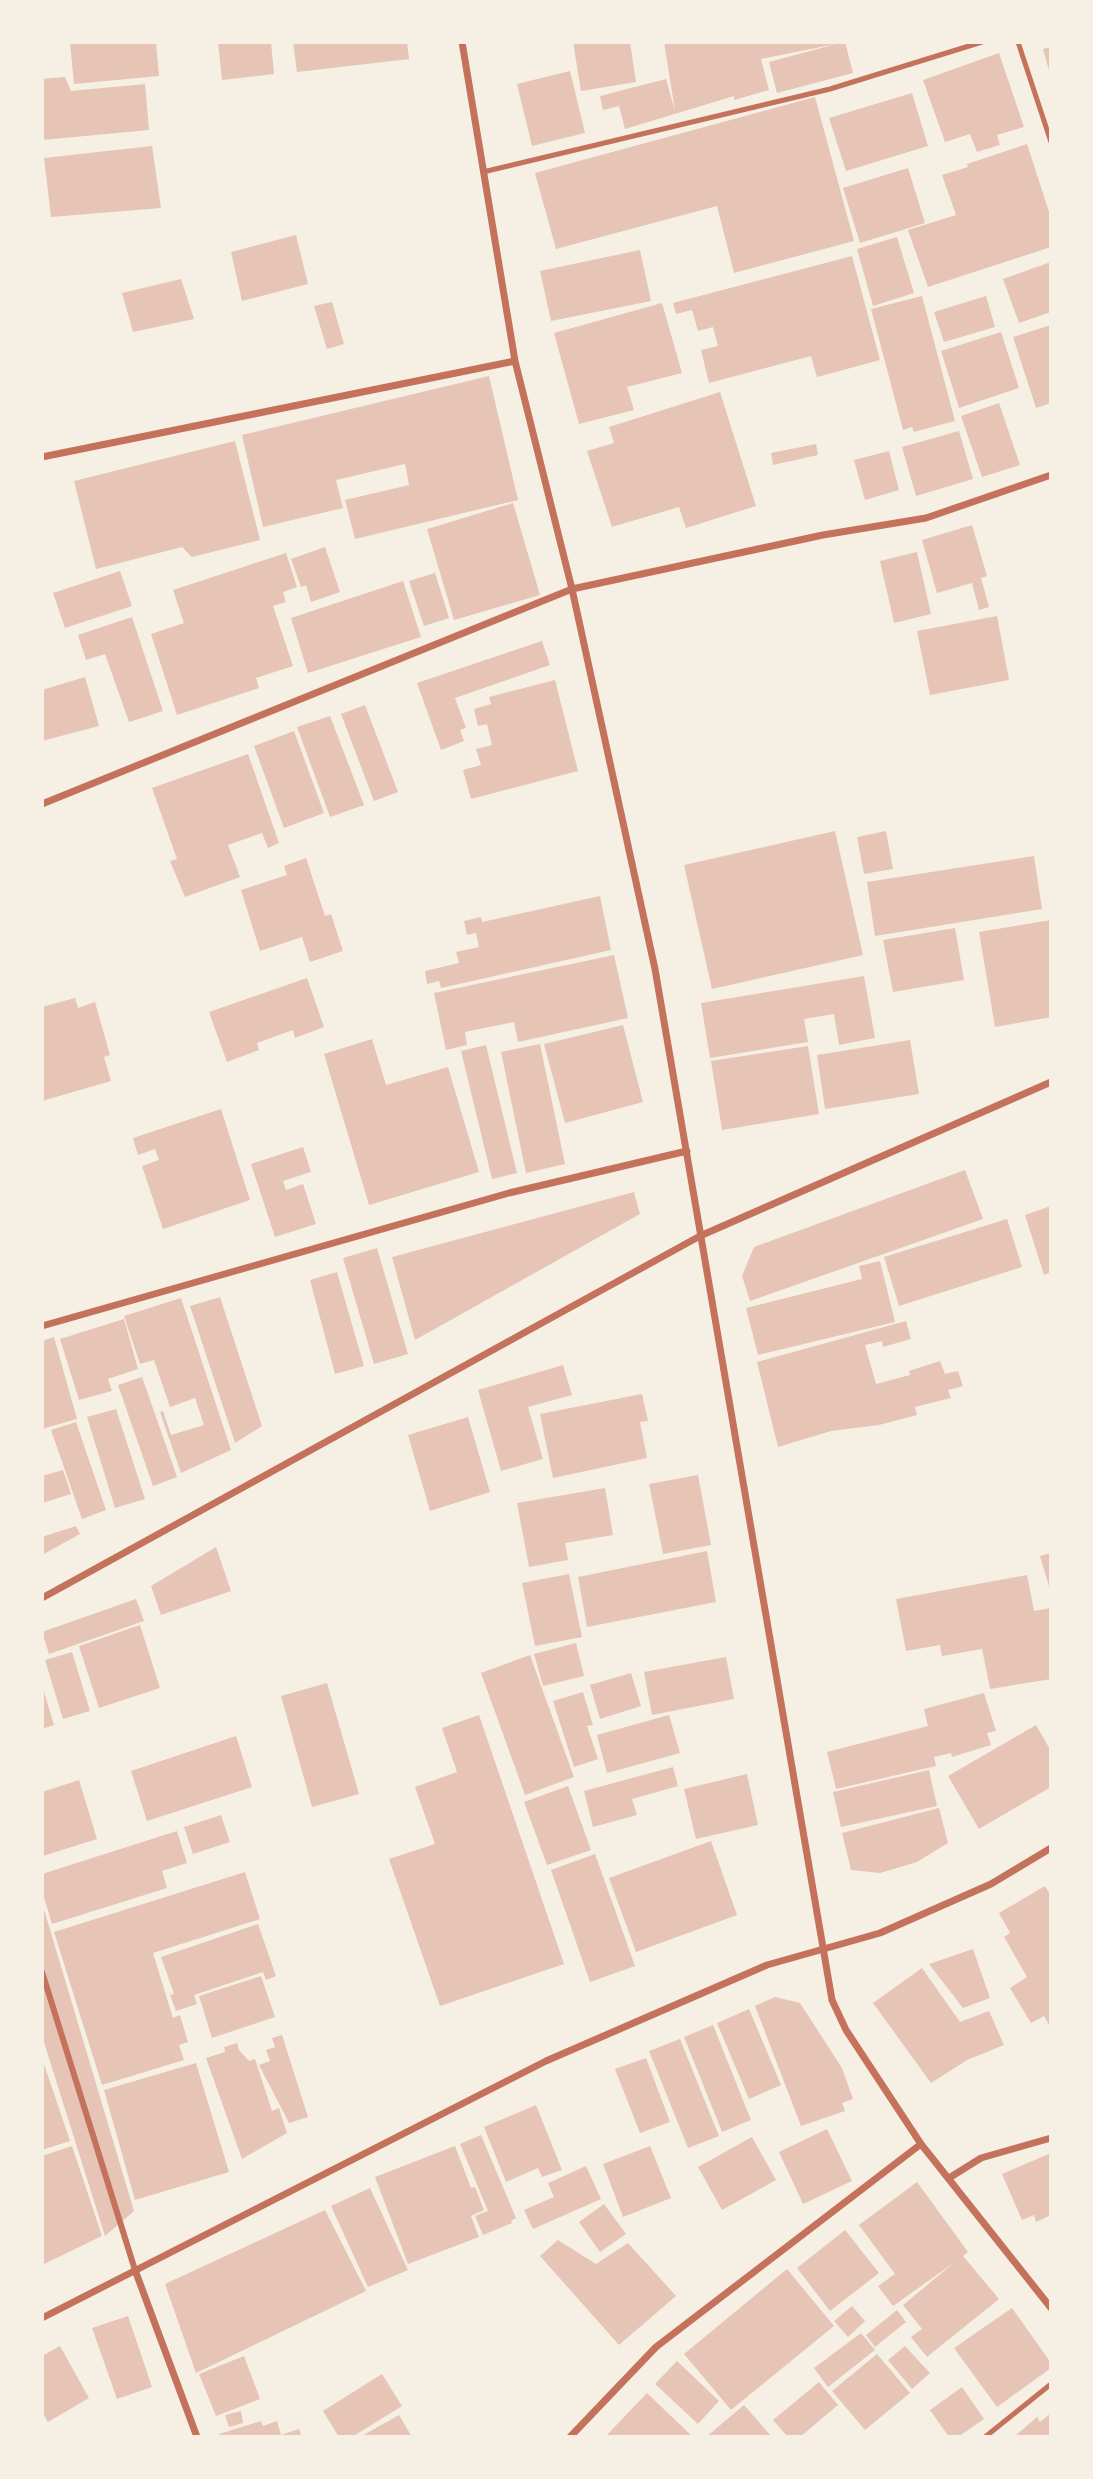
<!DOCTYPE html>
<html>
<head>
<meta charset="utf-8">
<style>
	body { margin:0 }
	#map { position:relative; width:1093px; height:2479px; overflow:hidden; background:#f6efe4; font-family:"Public Sans",sans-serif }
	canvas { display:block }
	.frame { position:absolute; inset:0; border:44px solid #f6efe4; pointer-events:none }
</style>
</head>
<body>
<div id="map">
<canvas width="1093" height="2479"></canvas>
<div class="frame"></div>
</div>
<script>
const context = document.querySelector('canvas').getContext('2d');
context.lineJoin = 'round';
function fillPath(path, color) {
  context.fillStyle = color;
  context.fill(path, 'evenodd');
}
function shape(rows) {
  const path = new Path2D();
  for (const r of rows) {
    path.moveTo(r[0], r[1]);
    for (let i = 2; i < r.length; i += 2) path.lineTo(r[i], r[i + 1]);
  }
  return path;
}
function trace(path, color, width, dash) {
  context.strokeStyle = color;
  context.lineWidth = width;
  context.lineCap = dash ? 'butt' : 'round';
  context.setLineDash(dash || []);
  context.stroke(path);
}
const building = shape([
	[70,42,156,42,159,76,74,84],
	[218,42,271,42,274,74,222,80],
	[293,42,407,42,409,59,297,72],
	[573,42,630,42,636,82,581,91],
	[664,42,845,42,853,73,777,93,769,62,836,44,761,59,769,90,734,100,734,96,625,129,619,106,603,110,600,96,666,79,675,111],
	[1051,47,1051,74,1050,74,1043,49],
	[999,53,1024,127,997,135,1000,145,977,152,970,134,945,142,923,80],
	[570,71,585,133,532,146,517,84],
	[65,77,71,91,145,84,149,130,42,140,42,79],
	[912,93,928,146,846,171,829,118],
	[815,97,854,241,734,273,717,206,556,249,535,173],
	[1027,144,1051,218,1051,247,928,287,908,230,956,215,942,175,968,167,967,164],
	[152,146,161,208,51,217,44,158],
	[908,168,925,223,860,243,843,188],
	[296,235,308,284,242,301,231,252],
	[897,237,914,293,873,306,857,249],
	[640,250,651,301,551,321,540,271],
	[852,256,880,360,817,377,811,356,709,383,701,350,718,346,713,327,698,331,692,310,676,314,673,303],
	[1051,262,1051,312,1019,323,1003,279],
	[181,279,194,319,133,332,122,293],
	[922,296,955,421,914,432,912,427,903,430,871,309],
	[986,296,995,327,944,342,934,312],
	[332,302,344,344,327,349,314,306],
	[662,303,682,373,627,387,634,410,579,424,554,333],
	[1051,325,1051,403,1036,408,1013,337],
	[1001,332,1019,388,959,408,941,351],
	[489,376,518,500,355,539,345,500,409,485,405,464,336,480,343,508,263,527,242,435],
	[720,392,756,506,686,528,679,507,612,527,587,451,614,443,609,427],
	[999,403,1020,465,982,477,961,416],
	[959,431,973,479,916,496,902,447],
	[235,441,260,540,192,557,182,547,96,569,74,481],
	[816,444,818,455,773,465,771,453],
	[889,451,899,490,865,500,854,460],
	[513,503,540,595,454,620,427,529],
	[972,525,987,576,981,578,989,607,979,610,972,583,937,593,922,540],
	[325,547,340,592,311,602,306,585,301,587,291,559],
	[917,552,931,614,894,623,880,561],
	[286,553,297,587,283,592,286,602,273,606,293,666,256,678,259,688,177,715,151,634,184,623,173,590],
	[120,571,132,606,65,628,53,593],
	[435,573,449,618,424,626,409,581],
	[403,581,421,637,308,673,291,618],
	[997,616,1009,680,930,695,917,631],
	[132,617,163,711,129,722,105,654,86,660,78,635],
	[542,641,550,665,455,698,466,728,460,730,464,741,441,750,417,683],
	[85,677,99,726,42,741,42,690],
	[555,680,578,771,471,799,463,770,481,765,476,749,492,745,487,724,478,726,474,709,491,704,489,697],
	[365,705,398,792,374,801,341,714],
	[330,716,364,805,330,817,297,727],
	[294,731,324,813,284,828,254,746],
	[248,754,279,843,268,848,262,833,228,845,240,877,185,897,170,861,177,859,152,788],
	[835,831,863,955,712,989,684,865],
	[886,831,893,869,864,874,857,837],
	[1034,856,1042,909,875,936,867,882],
	[306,858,325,916,331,914,343,951,310,962,302,937,260,951,241,890,287,875,284,866],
	[600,896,611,950,441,988,439,981,427,984,425,971,459,963,456,952,479,947,476,933,467,935,464,921,481,917,482,922],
	[1051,920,1051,1017,995,1027,979,932],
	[955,928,964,980,893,992,883,940],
	[614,955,628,1018,518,1042,514,1022,465,1032,467,1045,446,1050,434,993],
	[864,976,875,1038,839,1045,834,1014,804,1019,808,1042,710,1058,701,1003],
	[307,978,324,1027,295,1038,293,1030,257,1043,259,1050,227,1062,209,1012],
	[75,998,78,1008,95,1002,110,1055,104,1057,111,1081,42,1101,42,1007],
	[623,1025,643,1102,565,1123,544,1044],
	[372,1039,386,1085,448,1067,479,1172,369,1205,324,1054],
	[910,1040,919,1094,825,1109,817,1055],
	[540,1044,565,1164,526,1173,501,1052],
	[486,1045,517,1173,492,1179,461,1051],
	[808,1046,819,1114,722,1130,711,1061],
	[221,1109,250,1200,163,1229,142,1166,159,1160,155,1149,138,1155,133,1138],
	[303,1147,311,1172,283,1181,286,1190,303,1184,316,1224,275,1237,251,1164],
	[965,1170,983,1219,750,1301,742,1276,754,1247],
	[634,1192,640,1214,415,1340,392,1257],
	[1051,1206,1051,1272,1044,1275,1025,1215],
	[1007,1219,1022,1267,899,1306,884,1257],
	[377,1248,408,1354,374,1364,343,1258],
	[880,1261,895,1322,758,1355,746,1308,862,1279,859,1266],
	[337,1272,364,1366,335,1374,310,1280],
	[220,1297,262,1426,235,1443,190,1306],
	[181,1298,231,1450,181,1473,160,1412,163,1411,171,1435,204,1425,195,1398,170,1407,154,1360,140,1364,124,1316],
	[124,1319,138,1369,108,1379,112,1391,79,1400,60,1339],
	[906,1321,911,1339,883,1347,882,1341,865,1345,876,1384,910,1375,909,1371,940,1361,945,1374,958,1371,963,1386,948,1390,951,1398,915,1407,917,1415,879,1425,831,1431,778,1447,757,1362],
	[54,1337,77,1419,42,1429,42,1341],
	[563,1365,572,1395,528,1407,543,1459,501,1471,478,1390],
	[142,1377,177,1477,153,1486,118,1385],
	[642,1394,648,1421,640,1422,647,1458,553,1478,540,1414],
	[116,1409,145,1499,115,1508,87,1417],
	[468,1417,490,1492,430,1511,408,1435],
	[76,1422,106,1510,82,1519,51,1430],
	[63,1470,71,1494,42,1503,42,1476],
	[698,1475,711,1545,663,1554,649,1484],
	[605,1488,613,1535,565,1543,568,1560,529,1567,517,1503],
	[76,1526,80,1534,42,1555,42,1537],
	[216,1547,231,1591,161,1615,151,1586],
	[707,1551,716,1602,587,1627,578,1577],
	[1051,1553,1051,1590,1050,1590,1040,1556],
	[569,1574,582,1637,535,1646,522,1583],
	[1027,1575,1034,1611,1051,1608,1051,1679,990,1689,982,1649,942,1656,940,1645,906,1651,896,1599],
	[136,1599,144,1621,49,1654,42,1632],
	[140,1625,160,1688,99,1708,79,1646],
	[576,1643,584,1676,543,1686,534,1654],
	[72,1652,90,1711,63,1719,45,1660],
	[530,1655,574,1777,525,1795,481,1673],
	[726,1657,734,1699,652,1715,644,1672],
	[631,1673,641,1706,600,1719,590,1685],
	[327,1683,359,1794,312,1807,281,1696],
	[42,1685,54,1725,42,1729],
	[583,1692,593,1725,587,1726,598,1759,574,1767,553,1701],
	[984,1693,996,1731,987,1733,991,1745,952,1757,951,1753,934,1757,936,1766,836,1789,827,1752,928,1726,924,1709],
	[479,1715,564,1964,440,2006,389,1859,435,1844,415,1787,457,1772,442,1728],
	[669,1715,680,1753,607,1773,597,1735],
	[1036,1725,1051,1751,1051,1787,979,1829,948,1776],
	[236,1736,252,1787,147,1821,131,1771],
	[673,1767,678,1786,632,1799,637,1815,593,1827,584,1791],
	[929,1770,937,1806,841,1827,833,1792],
	[747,1774,758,1825,696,1839,684,1789],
	[79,1780,97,1839,43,1856,42,1792],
	[568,1786,591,1850,547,1865,524,1802],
	[939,1808,948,1843,917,1862,880,1873,851,1870,842,1833],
	[221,1815,230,1842,193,1854,184,1827],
	[177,1831,187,1863,162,1871,167,1888,52,1924,42,1891,42,1874],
	[711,1841,737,1915,636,1952,609,1878],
	[595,1854,635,1966,590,1982,551,1870],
	[245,1872,260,1919,153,1953,173,2018,180,2015,188,2042,179,2045,184,2060,102,2085,54,1932],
	[1045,1886,1051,1896,1051,2028,1044,2016,1031,2023,1010,1988,1027,1977,1004,1937,1010,1933,999,1913],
	[43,1906,134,2211,105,2236,42,2036],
	[258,1924,276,1976,266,1980,263,1972,194,1995,197,2004,176,2011,170,1995,174,1994,161,1957],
	[973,1949,990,1998,963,2008,929,1964],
	[922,1968,960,2022,989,2011,1004,2045,967,2060,931,2083,873,2003],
	[261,1976,275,2017,212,2038,199,1996],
	[775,1997,800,2003,842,2068,853,2099,842,2103,845,2111,801,2126,755,2006],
	[749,2009,781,2085,749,2099,717,2023],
	[713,2025,751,2120,722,2132,684,2037],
	[282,2035,308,2117,289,2123,259,2065,270,2061,266,2050,275,2047,272,2038],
	[680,2039,719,2136,688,2148,649,2051],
	[237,2043,239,2050,249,2061,255,2059,272,2111,279,2108,287,2133,242,2159,206,2058,225,2052,224,2047],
	[42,2058,70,2141,42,2150],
	[646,2058,670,2122,640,2133,615,2069],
	[196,2063,229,2172,135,2200,104,2090],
	[536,2105,562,2170,542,2177,538,2168,506,2182,484,2127],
	[827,2129,852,2181,803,2204,779,2152],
	[481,2135,516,2218,511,2221,512,2223,483,2235,475,2216,488,2211,460,2144],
	[752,2137,776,2180,722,2210,698,2167],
	[72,2146,102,2236,42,2265,42,2156],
	[455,2146,471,2188,475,2187,484,2210,471,2216,479,2237,408,2264,375,2177],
	[650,2146,671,2198,623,2217,603,2164],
	[1051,2153,1051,2215,1036,2222,1034,2215,1022,2220,1002,2174],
	[586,2166,601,2199,533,2229,524,2210,554,2197,548,2183],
	[917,2182,968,2252,963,2256,999,2299,927,2357,911,2337,922,2329,903,2305,955,2262,893,2306,878,2286,895,2274,859,2225],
	[370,2188,408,2270,368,2287,331,2206],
	[604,2204,626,2234,600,2252,579,2222],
	[325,2210,366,2291,196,2373,165,2284],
	[845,2230,879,2273,830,2311,797,2268],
	[558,2240,596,2264,628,2243,676,2296,619,2345,540,2256],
	[787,2269,834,2326,731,2410,684,2354],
	[852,2306,865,2321,848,2337,834,2321],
	[1012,2308,1051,2363,1051,2368,997,2407,954,2348],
	[897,2310,906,2322,875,2347,866,2335],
	[128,2316,152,2387,117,2399,92,2328],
	[861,2333,875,2350,828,2387,814,2368],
	[60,2346,89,2398,48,2422,42,2412,42,2356],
	[905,2346,930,2373,912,2389,888,2360],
	[877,2354,910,2393,865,2430,832,2391],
	[244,2356,260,2399,216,2416,199,2374],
	[677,2361,719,2401,698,2424,655,2384],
	[382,2374,402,2406,352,2437,339,2437,323,2411],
	[819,2382,838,2405,800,2437,788,2437,773,2420],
	[962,2387,984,2419,958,2437,949,2437,930,2410],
	[647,2393,693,2437,605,2437],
	[744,2405,772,2437,706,2437],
	[241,2411,243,2423,229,2427,225,2415],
	[1051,2413,1051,2437,1014,2437,1037,2417,1040,2422],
	[399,2415,412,2437,360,2437],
	[261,2421,263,2426,277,2421,281,2435,299,2429,302,2437,220,2437,219,2434]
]);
const service = shape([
	[1018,42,1051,142],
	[483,172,830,89,982,42],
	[985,2437,1051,2384]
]);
const pedestrian = shape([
	[42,1972,135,2270]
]);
const minor = shape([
	[462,42,515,361,572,589,655,969,832,2000,846,2030,921,2144,1051,2308],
	[42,457,515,361],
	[42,804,572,589,823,535,926,518,1051,475],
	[42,1326,509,1193,687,1151],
	[42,1598,700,1236,1051,1082],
	[949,2178,981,2158,1051,2138],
	[135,2270,197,2437],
	[42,2318,546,2061,767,1965,880,1933,991,1884,1051,1848],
	[570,2437,656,2347,921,2144]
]);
fillPath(building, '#e6c5b7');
trace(service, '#c5725c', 5);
trace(pedestrian, '#c5725c', 6);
trace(minor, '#c5725c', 7);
</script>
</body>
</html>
